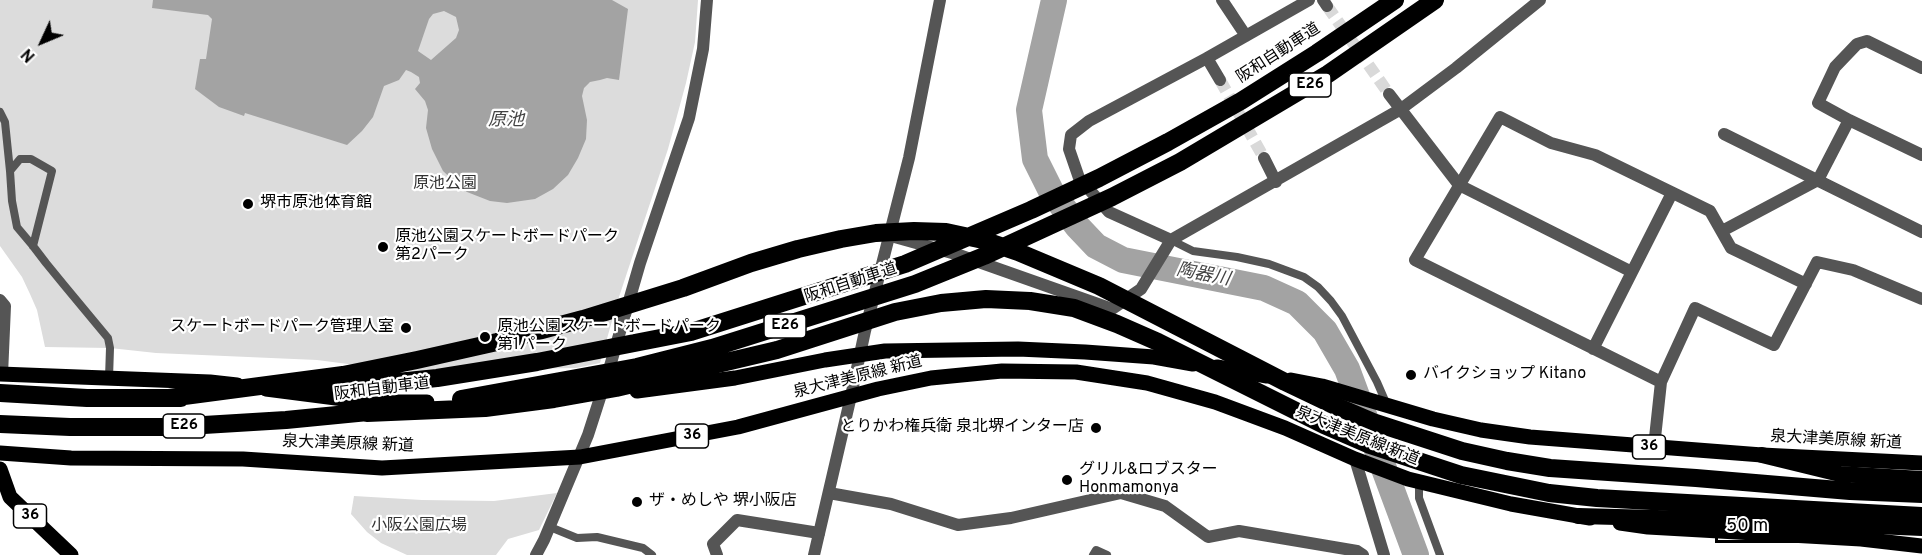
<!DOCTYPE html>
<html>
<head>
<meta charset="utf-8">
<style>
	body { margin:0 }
	#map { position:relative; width:1922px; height:555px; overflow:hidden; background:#fff; font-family:Overpass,sans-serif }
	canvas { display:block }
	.north { position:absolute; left:12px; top:12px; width:60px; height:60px; -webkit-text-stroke:4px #fff; paint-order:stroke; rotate:226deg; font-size:16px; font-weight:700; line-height:24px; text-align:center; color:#000 }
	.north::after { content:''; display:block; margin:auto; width:21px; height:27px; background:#000; clip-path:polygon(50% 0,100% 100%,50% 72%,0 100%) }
	.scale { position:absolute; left:1715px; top:516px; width:108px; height:27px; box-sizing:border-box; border:3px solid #000; border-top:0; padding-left:8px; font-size:18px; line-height:21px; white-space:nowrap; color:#000; -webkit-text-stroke:4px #fff; paint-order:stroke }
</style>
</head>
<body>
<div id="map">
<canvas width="1922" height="555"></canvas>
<div class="north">N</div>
<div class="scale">50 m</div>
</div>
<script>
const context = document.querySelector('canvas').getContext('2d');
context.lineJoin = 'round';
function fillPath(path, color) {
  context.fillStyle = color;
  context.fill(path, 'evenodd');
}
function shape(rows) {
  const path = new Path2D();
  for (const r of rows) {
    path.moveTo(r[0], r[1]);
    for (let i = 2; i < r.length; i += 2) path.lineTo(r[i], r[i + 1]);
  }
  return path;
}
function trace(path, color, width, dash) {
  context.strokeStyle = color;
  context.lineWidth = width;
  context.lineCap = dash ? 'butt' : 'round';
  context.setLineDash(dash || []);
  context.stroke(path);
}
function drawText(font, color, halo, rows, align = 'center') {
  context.font = font + ' Overpass,"Noto Sans JP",sans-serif';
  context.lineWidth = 4.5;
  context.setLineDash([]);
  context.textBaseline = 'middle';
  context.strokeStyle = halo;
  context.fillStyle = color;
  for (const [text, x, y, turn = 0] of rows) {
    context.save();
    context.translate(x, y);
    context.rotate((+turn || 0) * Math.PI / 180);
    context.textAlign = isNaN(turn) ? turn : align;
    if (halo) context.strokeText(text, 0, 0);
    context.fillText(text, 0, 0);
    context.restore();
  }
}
const green = shape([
	[0,0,698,0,695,42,686,83,668,149,618,300,600,363,576,368,402,371,317,360,156,353,110,348,45,347,37,310,30,294,22,277,0,246],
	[557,493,539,530,508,539,496,555,407,555,381,543,367,532,351,514,354,496,422,500,494,501]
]);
const water = shape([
	[153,0,612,0,628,9,619,80,607,78,600,80,590,82,584,88,582,96,587,120,586,139,578,158,568,175,553,189,535,199,507,203,490,201,467,192,458,185,443,171,432,149,426,128,428,110,425,101,415,89,420,83,419,77,411,72,406,70,399,80,384,86,373,117,362,131,347,145,245,113,244,116,219,107,195,89,200,59,206,59,212,19,208,15,152,8],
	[444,11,456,17,459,30,456,38,431,60,418,51,429,19,433,14]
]);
const river = shape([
	[1054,0,1029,110,1035,159,1051,191,1077,226,1096,246,1123,260,1264,288,1297,303,1325,331,1347,369,1416,555]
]);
const minorTunnel = shape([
	[1327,6,1389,94],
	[1220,80,1264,158]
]);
const service = shape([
	[0,112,5,122,10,171],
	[1171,240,1193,251,1237,257,1269,264,1304,277,1318,287,1331,301,1342,316,1377,382,1387,405],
	[33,246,52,171,31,159,20,159,10,171,12,201,17,227,33,246,46,263,64,285,108,338,110,348,109,378],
	[1419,481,1419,498,1440,555],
	[550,527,577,538,597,537,643,548,652,555],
	[1093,555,1096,550,1107,555]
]);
const minor = shape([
	[1222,0,1246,36],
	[1323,0,1327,6],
	[1207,58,1220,80],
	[1389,94,1459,185,1632,272],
	[1849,120,1922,155],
	[1724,134,1922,232],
	[1264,158,1276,182],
	[1722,231,1818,180,1849,120,1818,103,1835,67,1857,44,1867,41,1922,68],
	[891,236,959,255,1112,309,1141,289,1171,240,1401,109,1456,68,1540,0],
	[1171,240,1109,212,1079,178,1069,149,1071,135,1089,121,1207,58,1309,0],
	[0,300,5,306,2,375],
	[1593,349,1672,193],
	[1661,382,1415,260,1500,117,1551,143,1595,155,1710,211,1731,248,1806,284],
	[1654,447,1661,382,1695,308,1774,345,1817,262,1853,270,1922,299],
	[1355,459,1384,555],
	[829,493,891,504,958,525,1011,518,1121,493,1165,506,1208,537,1239,531,1357,551,1363,555],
	[717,555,713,544,737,520,819,533]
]);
const tertiary = shape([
	[536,555,544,540,588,435,608,373,640,263,689,118,703,49,707,0],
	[814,555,851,396,865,331,909,158,940,0]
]);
const primary = shape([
	[1217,367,1267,376],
	[0,374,210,382,237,385],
	[1291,380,1322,386,1433,419,1481,430,1530,437,1762,455,1922,463],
	[266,389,367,402,427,402],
	[637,391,735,378,825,360,885,351,1018,349,1085,352,1154,357,1193,364],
	[0,453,71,458,243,459,382,468,580,457,738,427,878,389,931,378,1002,371,1076,372,1147,383,1215,402,1285,428,1355,459,1408,479,1511,504,1590,518],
	[0,469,10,497,71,555],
	[1620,523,1648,527,1861,539,1922,546]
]);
const trunk = shape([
	[1762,455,1840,474,1922,479],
	[1578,516,1735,520,1922,528]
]);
const motorway = shape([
	[307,391,437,378,537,362,691,332,905,264,1031,210,1099,178,1168,142,1241,101,1317,53,1395,0],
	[0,393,87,398,181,398],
	[169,398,343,375,417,360,497,342,583,319,683,288,751,263,798,249,841,239,876,233,914,231,946,232,983,240,1018,252,1099,286,1285,382,1331,404,1373,422,1462,451,1507,461,1550,468,1696,478,1850,491,1922,494],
	[461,399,637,367,712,348,915,284,984,256,1112,197,1180,162,1328,74,1435,0],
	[367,413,485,408,554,399,616,388,777,350,895,312,941,303,986,299,1030,301,1074,308,1117,324,1158,342,1324,425,1370,445,1461,475,1549,493,1597,498,1922,516],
	[0,424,70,427,171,427,286,420,378,411]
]);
const markers = [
	[248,204,6,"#000"],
	[383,247,6,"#000"],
	[406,328,6,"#000"],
	[485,337,6,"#000"],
	[1411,375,6,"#000"],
	[1096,428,6,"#000"],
	[1067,480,6,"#000"],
	[637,502,6,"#000"]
];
const shields = [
	[1310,85,42],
	[785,326,42],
	[184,426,42],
	[692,436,33],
	[1649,447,33],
	[30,516,33]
];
const shieldNames = [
	["E26",1310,85],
	["E26",785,326],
	["E26",184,426],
	["36",692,436],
	["36",1649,447],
	["36",30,516]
];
const streetNames = [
	["阪和自動車道",1279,54,-33],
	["阪和自動車道",851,284,-18],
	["泉大津美原線 新道",858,378,-14],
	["阪和自動車道",382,390,-7],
	["泉大津美原線 新道",1357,437,22],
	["泉大津美原線 新道",1836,441,3],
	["泉大津美原線 新道",348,445,2]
];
const parkNames = [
	["原池公園",445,185],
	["小阪公園広場",419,527]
];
const poiNames = [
	["堺市原池体育館",260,204],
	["原池公園スケートボードパーク",395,238],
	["第2パーク",395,256],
	["スケートボードパーク管理人室",394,328,"right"],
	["原池公園スケートボードパーク",497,328],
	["第1パーク",497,346],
	["バイクショップ Kitano",1423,375],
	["とりかわ権兵衛 泉北堺インター店",1084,428,"right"],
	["グリル&ロブスター",1079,471],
	["Honmamonya",1079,489],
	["ザ・めしや 堺小阪店",649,502]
];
const waterNames = [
	["原池",506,121],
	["陶器川",1203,276,11]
];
fillPath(green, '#dcdcdc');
fillPath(water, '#a3a3a3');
trace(river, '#a3a3a3', 26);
trace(minorTunnel, '#d9d9d9', 12, [12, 6]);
trace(service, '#555', 8);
trace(minor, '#555', 12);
trace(tertiary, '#555', 12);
trace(primary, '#000', 15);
trace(trunk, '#000', 16);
trace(motorway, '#000', 18);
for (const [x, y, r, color] of markers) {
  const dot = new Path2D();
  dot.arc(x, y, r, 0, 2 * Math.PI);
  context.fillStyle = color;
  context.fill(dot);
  trace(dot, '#fff', 2);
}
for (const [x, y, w] of shields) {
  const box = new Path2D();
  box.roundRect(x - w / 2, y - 12, w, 24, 4.5);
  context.fillStyle = '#fff';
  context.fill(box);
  trace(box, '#000', 1.5);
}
drawText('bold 15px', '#000', null, shieldNames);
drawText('16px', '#000', '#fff', streetNames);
drawText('16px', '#333', '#fff', parkNames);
drawText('16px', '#000', '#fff', poiNames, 'left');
drawText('italic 18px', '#444', '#fff', waterNames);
</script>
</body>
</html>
